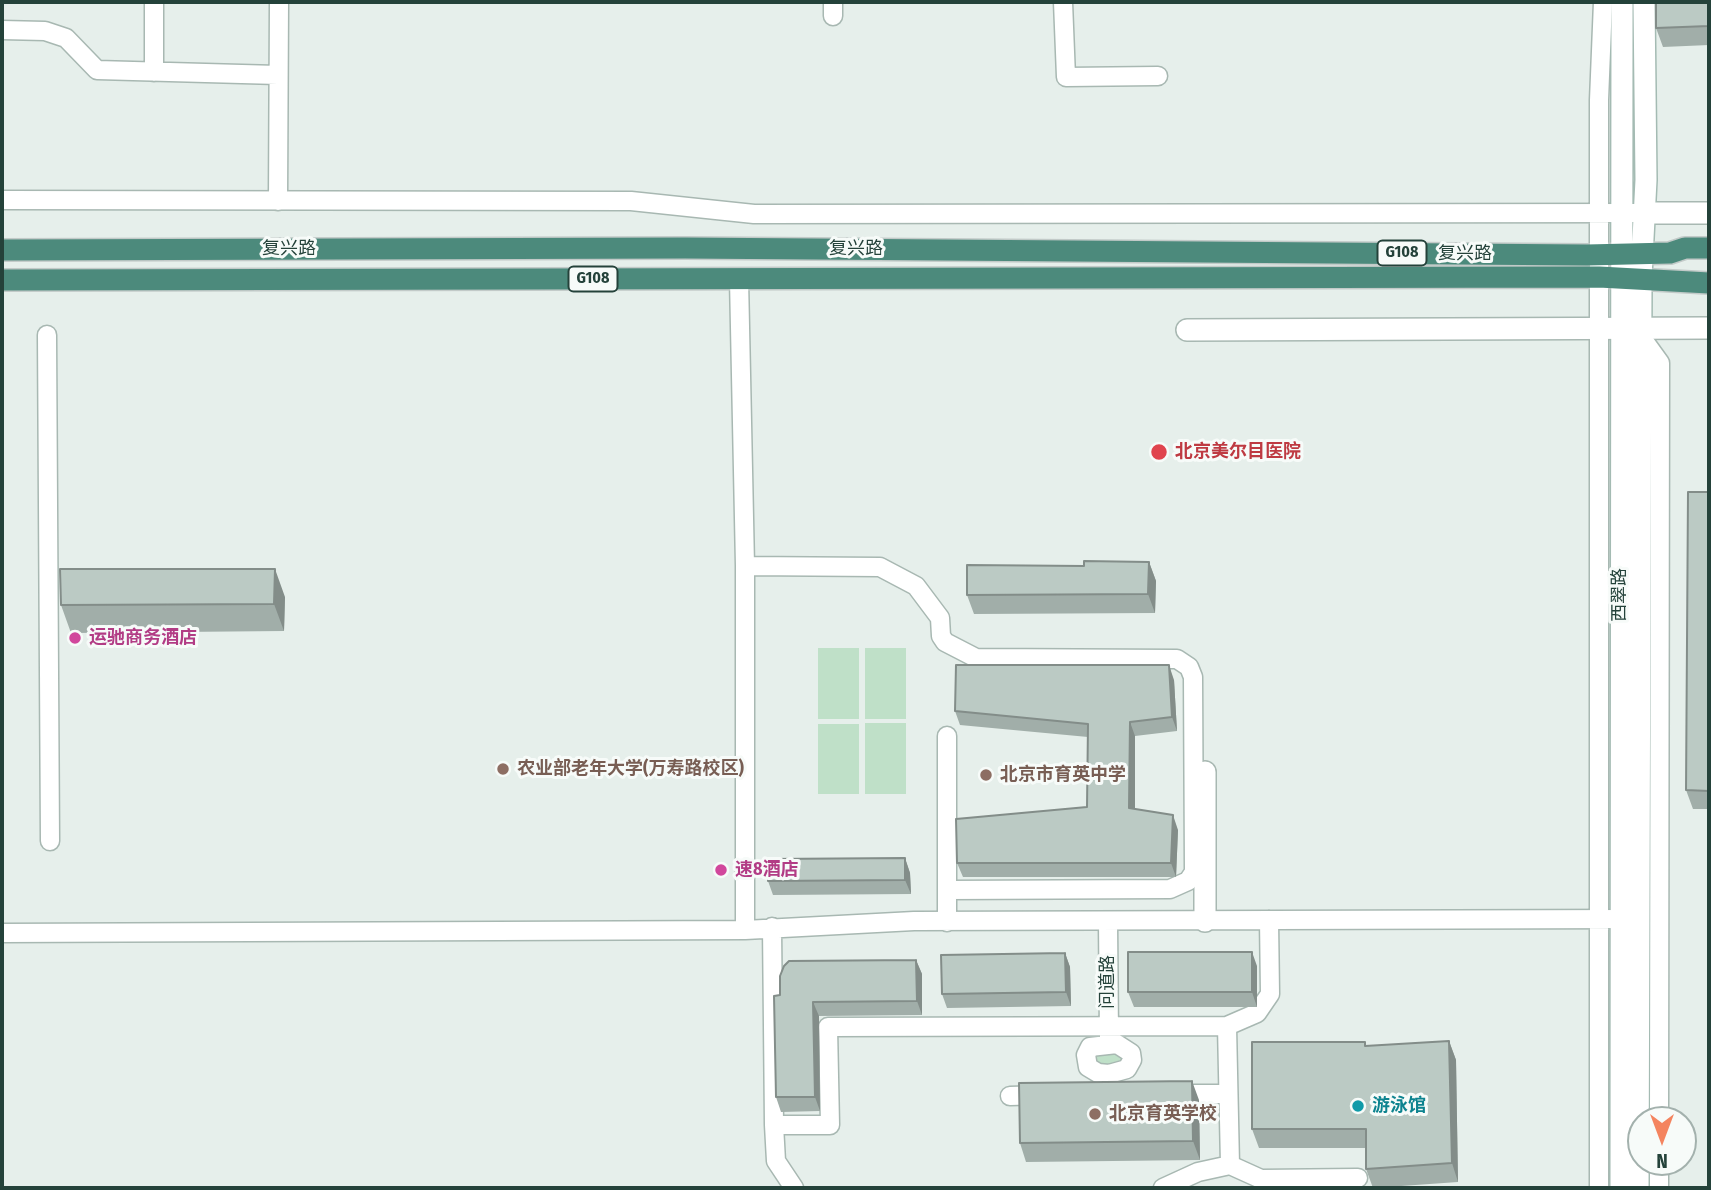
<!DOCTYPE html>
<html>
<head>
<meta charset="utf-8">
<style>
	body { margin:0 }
	#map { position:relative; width:1711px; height:1190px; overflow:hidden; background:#e6efeb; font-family:"Fira Sans Condensed",sans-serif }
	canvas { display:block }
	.frame { position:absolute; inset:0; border:4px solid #24423a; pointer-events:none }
	.north { position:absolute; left:1627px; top:1106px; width:70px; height:70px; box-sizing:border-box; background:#f7fbf9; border:2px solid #a3b1ad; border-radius:50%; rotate:180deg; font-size:19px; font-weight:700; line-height:28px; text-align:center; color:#24423a }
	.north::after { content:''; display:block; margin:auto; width:24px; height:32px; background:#f4845f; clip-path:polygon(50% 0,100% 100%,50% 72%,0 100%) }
</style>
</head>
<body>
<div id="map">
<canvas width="1711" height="1190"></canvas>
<div class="frame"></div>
<div class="north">N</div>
</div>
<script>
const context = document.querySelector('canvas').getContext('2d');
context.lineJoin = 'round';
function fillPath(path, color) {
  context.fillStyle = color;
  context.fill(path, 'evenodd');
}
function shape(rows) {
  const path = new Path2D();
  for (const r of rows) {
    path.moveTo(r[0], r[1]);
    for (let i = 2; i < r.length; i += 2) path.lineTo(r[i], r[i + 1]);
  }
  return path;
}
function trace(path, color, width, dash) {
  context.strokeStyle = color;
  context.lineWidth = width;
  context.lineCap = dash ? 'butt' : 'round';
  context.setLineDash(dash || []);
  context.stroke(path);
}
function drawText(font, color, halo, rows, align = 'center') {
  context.font = font + ' "Fira Sans Condensed","Noto Sans SC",sans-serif';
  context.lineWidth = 6;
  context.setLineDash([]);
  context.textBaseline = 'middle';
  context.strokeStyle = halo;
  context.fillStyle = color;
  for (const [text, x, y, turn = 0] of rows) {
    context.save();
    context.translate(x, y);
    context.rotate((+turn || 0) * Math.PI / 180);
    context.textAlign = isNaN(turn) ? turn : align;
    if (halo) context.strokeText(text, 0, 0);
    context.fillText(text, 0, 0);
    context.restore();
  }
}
const green = shape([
	[818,648,859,648,859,719,818,719],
	[865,648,906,648,906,719,865,719],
	[865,723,906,723,906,794,865,794],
	[818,724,859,724,859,794,818,794],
	[1098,1045,1130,1060,1097,1070,1089,1050]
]);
const minor = shape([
	[154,2,154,72],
	[833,2,833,16],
	[1063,2,1066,77,1158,76],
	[2,30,45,31,66,38,97,70,278,75],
	[2,200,631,201,754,214,1644,213],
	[278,201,279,2],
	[739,279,745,566,745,930],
	[47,335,50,841],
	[1642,338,1660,363,1659,1120],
	[745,566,880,567,916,586,940,618,941,636,945,642,976,658,1177,659,1189,667,1193,677,1194,872,1188,881,1170,889,947,890,947,922],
	[947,890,947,736],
	[1108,921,1109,1037],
	[772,927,774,1125],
	[2,933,745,930,914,921,1633,919],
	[1227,1026,1257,1013,1270,994,1269,920],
	[1109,1074,1098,1073,1088,1067,1086,1055,1090,1047,1117,1044,1131,1053,1132,1060,1127,1069,1109,1074,1109,1095],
	[1176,1094,1228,1094],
	[1010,1096,1043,1095],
	[794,1188,776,1161,774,1125,830,1125,828,1027,1227,1026,1230,1165],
	[1163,1188,1198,1172,1230,1165,1261,1179,1358,1178],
	[1599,1188,1599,100,1603,2],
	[1659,1188,1659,1162]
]);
const tertiary = shape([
	[1644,213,1709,213],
	[1187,330,1709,328],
	[1205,772,1205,921]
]);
const secondary = shape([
	[1621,1188,1622,2],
	[1638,1188,1641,277,1646,180,1644,2]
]);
const trunk = shape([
	[2,250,685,248,1587,255,1670,253,1685,248,1709,248],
	[2,280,1599,277,1709,283]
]);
const wall = shape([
	[1709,2,1709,45,1663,47,1656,28],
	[1709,492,1709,809,1693,809,1686,790],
	[1149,562,1156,581,1155,613,974,614,967,595],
	[285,597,284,631,71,633,61,605],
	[1174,680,1177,731,1135,736,1135,809,1178,830,1176,877,963,877,957,863,1087,807,1088,737,960,725,955,711],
	[905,858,910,873,911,894,773,895,768,881],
	[1065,953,1070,967,1071,1006,947,1008,942,994],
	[916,960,922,974,922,1015,819,1016,820,1111,781,1112,776,1097,780,995],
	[1257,966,1257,1007,1134,1007,1128,992],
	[1449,1041,1456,1060,1458,1182,1373,1188,1366,1169,1366,1148,1259,1148,1252,1129,1365,1042,1366,1046],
	[1199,1100,1200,1160,1026,1162,1020,1143]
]);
const shadedWall = shape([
	[1149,562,1156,581,1155,613,1148,594],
	[275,569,285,597,284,631,274,604],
	[1169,665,1174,680,1177,731,1172,717],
	[1130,722,1135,736,1135,822,1129,808],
	[1173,815,1178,830,1176,877,1171,863],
	[905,858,910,873,911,894,905,880],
	[1252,952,1257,966,1257,1007,1252,992],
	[1065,953,1070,967,1071,1006,1066,992],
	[916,960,922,974,922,1015,917,1001],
	[813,1002,819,1016,820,1111,815,1097],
	[1449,1041,1456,1060,1458,1182,1452,1163],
	[1192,1081,1199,1100,1200,1160,1193,1141]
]);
const building = shape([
	[1656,2,1709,2,1709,26,1656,28,1656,2],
	[1688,492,1709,492,1709,791,1686,790,1688,492],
	[1084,561,1149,562,1148,594,967,595,967,565,1084,566,1084,561],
	[60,569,275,569,274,604,61,605,60,569],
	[956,665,1169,665,1172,717,1130,722,1129,808,1173,815,1171,863,957,863,956,819,1087,807,1088,724,955,711,956,665],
	[905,858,905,880,768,881,768,859,905,858],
	[1128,952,1252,952,1252,992,1128,992,1128,952],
	[1065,953,1066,992,942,994,941,955,1065,953],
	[916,960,917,1001,813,1002,815,1097,776,1097,774,996,780,995,780,976,784,966,789,961,916,960],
	[1449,1041,1452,1163,1366,1169,1366,1129,1252,1129,1252,1042,1365,1042,1365,1046,1449,1041],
	[1192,1081,1193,1141,1020,1143,1019,1083,1192,1081]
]);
const markers = [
	[1159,452,9,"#e0444e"],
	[75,638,7,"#d1479c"],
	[503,769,7,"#8d6e63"],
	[986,775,7,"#8d6e63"],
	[721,870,7,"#d1479c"],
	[1358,1106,7,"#0f9aa8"],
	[1095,1114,7,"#8d6e63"]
];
const shields = [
	[1402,253,49],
	[593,279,49]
];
const shieldNames = [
	["G108",1402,253],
	["G108",593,279]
];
const streetNames = [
	["复兴路",289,249],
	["复兴路",856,249],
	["复兴路",1465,254],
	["西翠路",1620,595,-90],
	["问道路",1108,982,-90]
];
const healthNames = [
	["北京美尔目医院",1175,452]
];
const hotelNames = [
	["运驰商务酒店",89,638],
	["速8酒店",735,870]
];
const educationNames = [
	["农业部老年大学(万寿路校区)",517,769],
	["北京市育英中学",1000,775],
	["北京育英学校",1109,1114]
];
const cultureNames = [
	["游泳馆",1372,1106]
];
fillPath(green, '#bfe0c8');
trace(minor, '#a8b8b2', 21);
trace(tertiary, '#a8b8b2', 24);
trace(secondary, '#a4bbb3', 24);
trace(trunk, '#c2cac8', 24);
trace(minor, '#fff', 18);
trace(tertiary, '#fff', 21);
trace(secondary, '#fff', 21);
trace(trunk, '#4c8a7c', 21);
fillPath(wall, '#a1aea9');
fillPath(shadedWall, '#838d89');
fillPath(building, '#bbcac4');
trace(building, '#838d89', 2);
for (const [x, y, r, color] of markers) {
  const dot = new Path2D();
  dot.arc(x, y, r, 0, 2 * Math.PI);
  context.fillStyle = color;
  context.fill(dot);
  trace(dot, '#f7fbf9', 2.5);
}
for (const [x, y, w] of shields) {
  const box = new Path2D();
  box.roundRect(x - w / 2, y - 12.5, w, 25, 5);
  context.fillStyle = '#f7fbf9';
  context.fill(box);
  trace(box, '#24423a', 2);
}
drawText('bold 16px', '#24423a', null, shieldNames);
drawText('18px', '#24423a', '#f7fbf9', streetNames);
drawText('bold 18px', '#be3a42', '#f7fbf9', healthNames, 'left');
drawText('bold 18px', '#b23c85', '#f7fbf9', hotelNames, 'left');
drawText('bold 18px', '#785e54', '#f7fbf9', educationNames, 'left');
drawText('bold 18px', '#0d838f', '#f7fbf9', cultureNames, 'left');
</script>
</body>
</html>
